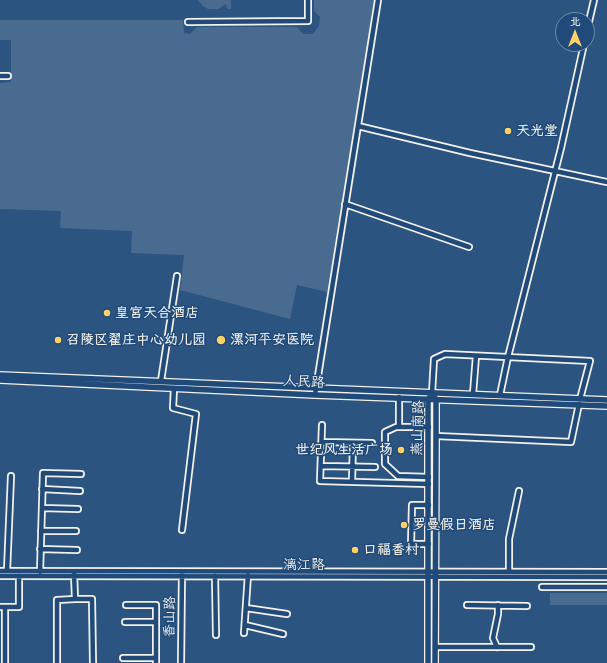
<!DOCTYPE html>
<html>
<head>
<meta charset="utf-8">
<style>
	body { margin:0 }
	#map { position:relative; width:607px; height:663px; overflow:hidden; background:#2c5481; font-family:Delius,"LXGW WenKai TC",sans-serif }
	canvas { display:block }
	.north { position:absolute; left:555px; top:12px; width:40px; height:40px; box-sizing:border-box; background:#1f4a7a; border:1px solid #748da6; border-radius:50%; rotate:0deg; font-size:11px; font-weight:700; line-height:16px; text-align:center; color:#f4f1e8 }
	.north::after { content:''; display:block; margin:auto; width:14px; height:18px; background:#ffd166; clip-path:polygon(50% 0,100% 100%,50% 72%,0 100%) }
</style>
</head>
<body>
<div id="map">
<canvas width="607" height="663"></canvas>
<div class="north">北</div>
</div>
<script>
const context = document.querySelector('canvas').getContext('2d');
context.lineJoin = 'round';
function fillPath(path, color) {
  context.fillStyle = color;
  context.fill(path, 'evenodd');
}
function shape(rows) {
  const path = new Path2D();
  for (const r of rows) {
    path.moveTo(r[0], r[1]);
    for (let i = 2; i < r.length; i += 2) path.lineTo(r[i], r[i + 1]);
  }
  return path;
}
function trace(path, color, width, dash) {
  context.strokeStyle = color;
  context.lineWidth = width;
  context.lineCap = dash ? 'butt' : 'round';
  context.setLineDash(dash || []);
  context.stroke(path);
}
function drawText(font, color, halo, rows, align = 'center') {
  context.font = font + ' Delius,"LXGW WenKai TC",sans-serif';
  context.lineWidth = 3;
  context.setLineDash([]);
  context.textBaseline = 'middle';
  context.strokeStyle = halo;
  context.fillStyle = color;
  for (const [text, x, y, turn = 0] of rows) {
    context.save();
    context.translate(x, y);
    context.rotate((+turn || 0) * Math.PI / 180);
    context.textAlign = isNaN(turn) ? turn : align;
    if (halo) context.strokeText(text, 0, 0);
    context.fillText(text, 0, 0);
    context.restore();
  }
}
const green = shape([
	[198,0,231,0,231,9,227,9,226,4,218,9,208,9,203,6],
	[314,0,375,0,327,292,297,285,290,319,180,290,184,255,131,253,132,231,60,228,61,211,0,209,0,83,11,82,11,40,0,40,0,20,183,20,184,33,190,34,197,27,297,27,303,34,313,34,319,26,320,17,314,11],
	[550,593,607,593,607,605,550,605]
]);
const minor = shape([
	[188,22,308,21,308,0],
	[587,30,594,0],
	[0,76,8,76],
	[358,126,470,153,607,182],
	[345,204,469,247],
	[161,381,177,276],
	[174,388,173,408,196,414,182,530],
	[432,393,434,359,445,354,590,361,580,399],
	[473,394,476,356],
	[315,395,378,0],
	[500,395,508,357,561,148,584,44],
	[322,425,320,481,429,484],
	[399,427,399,397],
	[429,427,396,427,385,432,385,464,398,476,429,477],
	[436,436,571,442,579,404],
	[322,442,372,443],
	[321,466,375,467],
	[352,481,353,443],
	[42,489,80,491],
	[429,505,412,505,411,544,429,544],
	[42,508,78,509],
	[41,531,76,531],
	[40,549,77,550],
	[0,571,607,572],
	[7,571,11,476],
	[509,571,509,539,519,491],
	[40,572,43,473,81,474],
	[74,573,75,599],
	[0,576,607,577],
	[215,576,216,635],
	[542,587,607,587],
	[126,605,156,605,156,663],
	[467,605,527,606],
	[0,607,19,607,19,576],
	[5,607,5,663],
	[246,608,287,614],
	[125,622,156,622],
	[245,625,283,634],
	[244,633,248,575],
	[435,647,531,647],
	[497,647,493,638,498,614,498,605],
	[123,658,156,658],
	[57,663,57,600,75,599,92,599,93,663],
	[181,663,182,573]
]);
const major = shape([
	[0,375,607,400],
	[0,380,315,395,607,406],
	[434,397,436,399,436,436,435,663],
	[428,663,428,399,430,397]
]);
const markers = [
	[508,131,4,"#ffd166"],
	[107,313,4,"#ffd166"],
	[58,340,4,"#ffd166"],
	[221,340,5,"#ffd166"],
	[401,450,4,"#ffd166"],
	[404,525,4,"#ffd166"],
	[355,550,4,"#ffd166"]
];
const poiNames = [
	["天光堂",516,131],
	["皇宫天合酒店",115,313],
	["召陵区翟庄中心幼儿园",66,340],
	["漯河平安医院",230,340],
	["世纪风生活广场",393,450,"right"],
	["罗曼假日酒店",412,525],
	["口福香村",363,550]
];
const streetNames = [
	["人民路",304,382,3],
	["燕山南路",418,428,-88],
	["漓江路",304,565],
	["香山路",170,617,-89]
];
fillPath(green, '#496b90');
trace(minor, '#f4f1e8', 8);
trace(major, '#f4f1e8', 8);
trace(minor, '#1f4a7a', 4.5);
trace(major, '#1f4a7a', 5.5);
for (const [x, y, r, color] of markers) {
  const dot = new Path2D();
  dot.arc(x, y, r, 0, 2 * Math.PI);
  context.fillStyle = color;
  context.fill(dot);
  trace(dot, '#1f4a7a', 1.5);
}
drawText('bold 14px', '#f4f1e8', '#1f4a7a', poiNames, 'left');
drawText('14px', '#f4f1e8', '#1f4a7a', streetNames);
</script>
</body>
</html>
